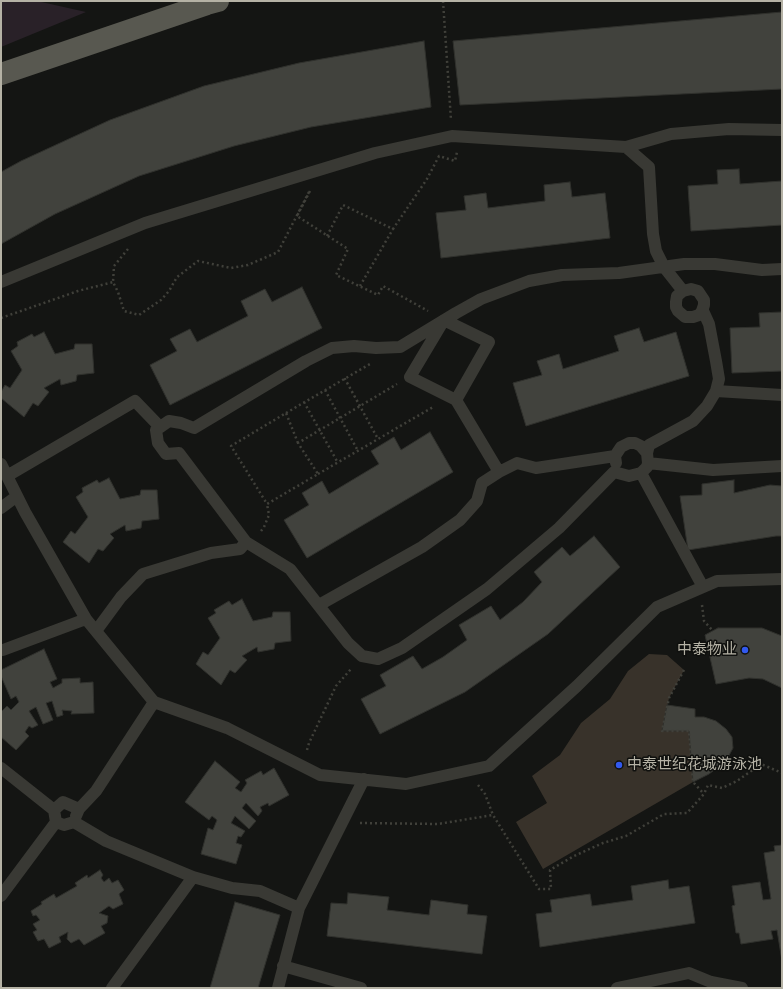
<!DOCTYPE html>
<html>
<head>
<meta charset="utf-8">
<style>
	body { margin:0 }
	#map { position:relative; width:783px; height:989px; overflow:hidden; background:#141513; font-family:"Space Grotesk",sans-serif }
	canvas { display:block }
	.frame { position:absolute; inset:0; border:2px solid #b5b2a5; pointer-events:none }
</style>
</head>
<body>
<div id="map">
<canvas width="783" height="989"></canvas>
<div class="frame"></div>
</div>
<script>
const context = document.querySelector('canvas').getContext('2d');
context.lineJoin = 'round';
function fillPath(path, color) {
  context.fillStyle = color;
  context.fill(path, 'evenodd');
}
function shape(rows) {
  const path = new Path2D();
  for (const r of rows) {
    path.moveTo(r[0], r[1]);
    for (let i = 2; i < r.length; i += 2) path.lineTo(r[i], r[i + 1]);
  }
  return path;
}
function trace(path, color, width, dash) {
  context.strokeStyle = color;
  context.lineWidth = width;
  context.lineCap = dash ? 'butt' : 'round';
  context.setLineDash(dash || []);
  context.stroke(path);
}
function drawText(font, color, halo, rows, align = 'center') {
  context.font = font + ' "Space Grotesk","Noto Sans SC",sans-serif';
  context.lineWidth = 3;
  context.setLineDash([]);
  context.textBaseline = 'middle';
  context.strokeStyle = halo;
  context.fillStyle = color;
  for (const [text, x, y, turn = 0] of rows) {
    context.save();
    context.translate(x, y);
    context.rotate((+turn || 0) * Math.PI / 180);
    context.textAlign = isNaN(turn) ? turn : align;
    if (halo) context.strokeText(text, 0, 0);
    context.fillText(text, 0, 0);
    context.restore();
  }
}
const green = shape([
	[1,1,37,1,86,12,1,47]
]);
const water = shape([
	[649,654,667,655,684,670,669,698,662,731,689,731,693,782,543,869,516,822,547,803,532,776,560,755,581,723,610,699,628,671]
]);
const building = shape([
	[782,12,782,89,460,105,453,41,782,12],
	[424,41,431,107,311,127,234,146,139,176,55,214,1,244,1,172,21,161,110,120,204,86,299,63,424,41],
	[739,169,740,184,782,181,782,225,691,231,688,186,718,184,717,170,739,169],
	[570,182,572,197,605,193,610,238,441,258,436,213,466,210,464,196,486,193,488,208,545,201,544,185,570,182],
	[302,287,322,328,170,405,150,365,177,351,170,339,190,329,197,342,248,316,241,301,265,289,272,302,302,287],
	[782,312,782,371,732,373,730,328,760,327,759,313,782,312],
	[639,328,644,342,676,332,689,376,526,426,513,383,542,375,537,361,559,354,563,369,619,351,614,336,639,328],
	[44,332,55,354,74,349,75,344,92,344,94,373,77,375,76,381,61,385,60,379,44,388,49,392,38,406,33,403,24,417,1,398,1,392,5,385,10,388,22,370,11,351,18,346,17,342,32,334,34,337,44,332],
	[430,432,453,472,307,558,284,520,309,505,302,493,322,481,329,494,379,464,371,451,394,437,401,450,430,432],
	[109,478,120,499,140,495,141,490,157,490,159,519,142,521,141,528,126,531,125,525,110,534,114,538,103,551,98,549,89,563,63,542,71,531,75,534,88,517,76,497,83,492,82,488,97,480,99,483,109,478],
	[734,480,734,493,770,485,782,486,782,536,776,536,688,550,680,496,702,495,702,484,734,480],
	[594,536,620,567,548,634,465,692,380,734,361,699,386,686,380,675,413,656,422,669,443,657,467,640,459,625,491,606,500,620,523,602,542,582,534,572,562,547,570,556,594,536],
	[242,599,253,621,272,617,273,612,290,612,291,641,275,643,274,649,258,652,257,647,242,656,247,660,235,673,230,670,221,685,196,664,203,652,208,655,220,638,208,618,216,613,214,610,229,601,232,605,242,599],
	[718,628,762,628,782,636,782,688,763,679,749,678,716,684,705,635,718,628],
	[44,649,57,679,50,682,53,688,62,683,62,679,80,678,80,683,93,682,94,713,71,714,72,711,62,710,63,715,57,717,52,701,46,703,53,720,43,724,36,707,29,711,38,725,32,728,29,726,25,732,29,736,16,750,1,737,1,712,7,706,11,710,19,702,16,696,11,699,1,676,1,670,44,649],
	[667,705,695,709,695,717,704,717,716,721,726,729,732,737,733,748,726,761,709,774,693,782,689,731,662,731,667,705],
	[215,761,240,782,235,788,241,792,247,783,245,780,261,771,263,775,274,768,289,795,269,806,268,803,260,807,262,811,258,816,246,803,242,808,256,821,249,829,235,816,231,823,245,831,241,837,238,836,236,843,242,845,236,864,201,854,208,828,213,830,217,820,212,816,209,820,185,802,215,761],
	[782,845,782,961,777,930,771,931,773,939,741,944,739,933,736,933,732,906,735,905,732,886,760,882,763,900,771,899,764,853,775,851,774,846,782,845],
	[100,870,103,875,101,878,104,882,109,878,112,883,118,880,124,890,119,894,123,904,113,909,109,906,99,913,108,916,107,923,101,926,105,933,84,945,79,939,71,943,67,939,68,932,59,937,61,942,49,948,44,939,38,941,33,932,37,930,33,924,40,920,36,915,33,916,31,911,42,904,41,902,54,894,56,898,77,886,75,883,87,875,88,878,100,870],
	[668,880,669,889,689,886,695,923,540,947,536,914,552,912,550,900,590,894,592,906,633,900,631,886,668,880],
	[348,893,389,897,387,910,429,915,431,900,468,905,467,914,487,916,482,954,327,936,331,903,347,904,348,893],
	[235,902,280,915,258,988,210,988,235,902]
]);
const path = shape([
	[443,1,451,120],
	[310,191,297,216,348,249,336,275,378,295,383,286,428,311],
	[327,236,343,205,393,229,427,179,439,156,455,161,457,152],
	[128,249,114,266,113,282,118,292,124,311,139,315,161,300,169,291,177,277,198,261,231,268,248,265,278,252,310,190],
	[360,286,393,229],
	[1,318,78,291,113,282],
	[325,390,358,451],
	[304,402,338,463],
	[360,406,345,379,378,439],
	[286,413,370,364],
	[298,443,286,413,231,446,267,504,318,474,298,443,397,384],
	[318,474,433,407],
	[261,531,264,527,269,515,267,504],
	[702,605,704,621,713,631],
	[684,670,669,698,662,731,689,731,693,782,704,794],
	[307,750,309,743,336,686,351,669],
	[478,785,485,794,493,815],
	[360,823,438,824,493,815,539,889,551,889,550,870,574,856,603,843,626,836,664,814,687,813,704,794,708,785,722,788,737,781,761,764,782,773]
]);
const service = shape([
	[626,147,649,167,653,234,656,251,664,267,683,291],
	[1,282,145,223,375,153,452,136,626,147,671,134,729,129,782,130],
	[716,391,782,395],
	[456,400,410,377,444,320,489,342,456,400,499,472,517,463,536,468,615,456],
	[616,463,615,456,621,447,629,443,635,443,641,446,647,453],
	[648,463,713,470,782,466],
	[1,464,25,512,86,619,154,702,227,728,320,775,406,784,489,766,577,686,657,607,717,581,782,579],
	[641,473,703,587],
	[7,476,135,401,160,427],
	[1,508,17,496],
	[246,542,179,453,166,454,158,443,156,430,169,421,181,423,194,428,306,361,332,348,354,346,376,348,400,347,456,313,481,299,529,281,562,275,619,273,684,264,715,264,762,270,782,269],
	[319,605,422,547,460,520,477,501,482,483,499,472],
	[96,631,121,597,143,574,211,553,240,549,246,542,290,569,348,643,362,656,378,659,402,648,487,589,559,528,614,472,629,476,641,473,647,467,648,463,647,453,649,445,693,421,707,406,716,391,719,379,716,361,709,324,704,313,702,311,704,305,704,300,698,291,691,289,683,291,677,296,676,302,676,307,678,311,685,317,693,317,699,315,702,311],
	[1,650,3,650,86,619],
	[1,768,54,810,56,822,64,825,74,822,106,841,193,877,232,888,260,891,299,908],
	[79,809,96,791,154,702],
	[54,810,63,802,79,809,76,816],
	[1,896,56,822],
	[283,966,361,988],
	[112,988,193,877],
	[278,988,299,908,364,779],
	[617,988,689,973,711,982,742,988]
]);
const primary = shape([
	[1,74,207,4,218,1]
]);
const markers = [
	[745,650,4,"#3259ee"],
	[619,765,4,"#3259ee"]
];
const poiNames = [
	["中泰物业",737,650],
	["中泰世纪花城游泳池",627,765,"left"]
];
fillPath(green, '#292128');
fillPath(water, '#38322a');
fillPath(building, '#41423d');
trace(building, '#30312d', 1);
trace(path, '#40403a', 2.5, [2, 3]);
trace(service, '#393934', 12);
trace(primary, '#585850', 22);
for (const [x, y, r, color] of markers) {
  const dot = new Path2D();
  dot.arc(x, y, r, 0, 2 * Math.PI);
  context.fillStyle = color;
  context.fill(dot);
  trace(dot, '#0f100e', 1.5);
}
drawText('15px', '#b5b2a5', '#0f100e', poiNames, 'right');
</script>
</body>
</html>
